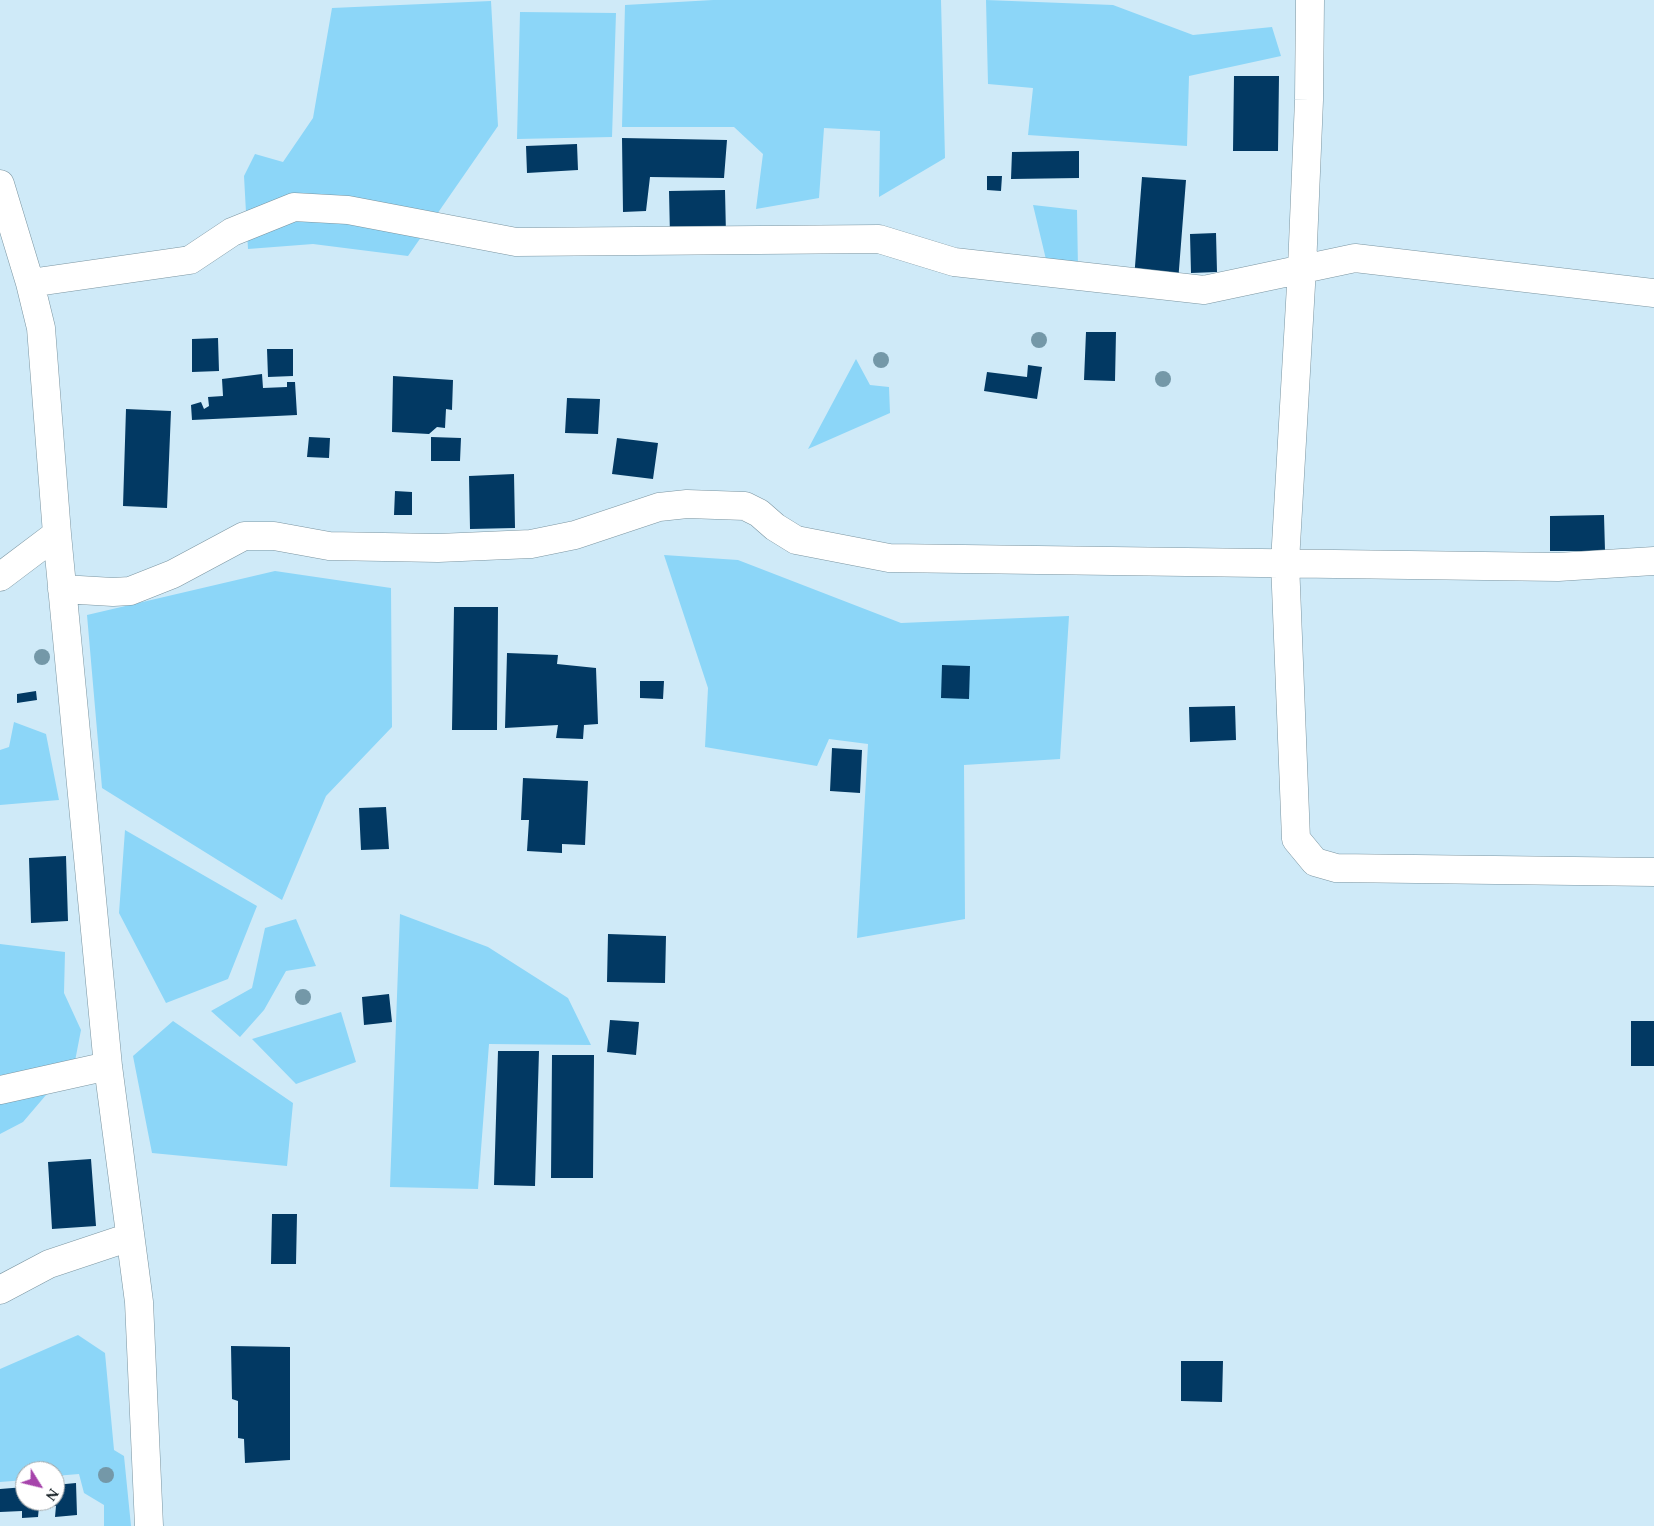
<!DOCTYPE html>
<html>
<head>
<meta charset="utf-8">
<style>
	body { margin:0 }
	#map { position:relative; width:1654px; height:1526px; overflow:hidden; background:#cfeaf8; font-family:Spectral,serif }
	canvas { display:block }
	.north { position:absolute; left:15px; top:1461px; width:50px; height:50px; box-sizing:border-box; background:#fff; border:1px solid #a1a5a7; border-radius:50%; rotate:126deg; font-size:14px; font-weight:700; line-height:20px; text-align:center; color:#151f24 }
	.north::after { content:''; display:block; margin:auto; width:18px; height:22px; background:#a644ab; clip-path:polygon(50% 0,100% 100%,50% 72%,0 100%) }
</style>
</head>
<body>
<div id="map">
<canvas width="1654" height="1526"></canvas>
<div class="north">N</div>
</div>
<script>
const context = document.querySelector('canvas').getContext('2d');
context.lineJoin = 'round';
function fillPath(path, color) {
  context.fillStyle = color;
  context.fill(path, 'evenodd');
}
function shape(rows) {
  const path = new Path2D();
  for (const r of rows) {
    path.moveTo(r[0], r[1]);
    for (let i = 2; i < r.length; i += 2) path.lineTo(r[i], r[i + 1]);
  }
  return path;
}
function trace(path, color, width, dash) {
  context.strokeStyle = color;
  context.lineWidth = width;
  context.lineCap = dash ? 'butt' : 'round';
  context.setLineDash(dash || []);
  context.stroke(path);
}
const green = shape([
	[713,0,941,0,945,158,879,197,880,131,824,128,819,198,756,209,763,154,734,127,622,127,625,5],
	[986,0,1113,5,1193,35,1272,27,1281,56,1189,76,1187,146,1028,135,1033,88,988,84],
	[491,1,498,126,408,256,313,244,248,249,244,176,255,154,283,162,313,118,332,8],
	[520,12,616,13,612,137,517,139],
	[1033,205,1077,210,1078,269,1049,272],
	[856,359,870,385,889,387,890,413,808,449],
	[664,555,738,560,901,623,1069,616,1060,759,964,765,965,919,857,938,868,744,829,739,817,766,705,747,708,688],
	[275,571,391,588,392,727,326,796,282,900,102,788,87,615],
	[14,722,46,734,59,800,0,805,0,750,9,747],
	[125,830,257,906,228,979,166,1003,119,913],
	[400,914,488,947,568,998,591,1045,489,1044,478,1189,390,1187],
	[296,919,316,966,286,971,264,1010,240,1037,211,1011,252,988,265,928],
	[0,944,65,952,64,993,81,1030,75,1061,23,1122,0,1134],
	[341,1012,356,1062,296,1084,252,1039],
	[173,1021,293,1103,287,1166,152,1153,133,1056],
	[78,1335,105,1353,114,1450,124,1456,131,1526,104,1526,104,1505,84,1493,79,1474,55,1476,55,1471,25,1471,25,1480,0,1482,0,1369]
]);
const building = shape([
	[1234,76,1279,76,1278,151,1233,151],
	[622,138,727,140,724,178,650,177,646,211,623,212],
	[577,144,578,170,527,173,526,146],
	[1079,151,1079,178,1011,179,1012,152],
	[987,176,1002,176,1001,191,987,190],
	[1142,177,1186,180,1178,282,1134,279],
	[725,190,726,235,670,236,669,191],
	[1216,233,1217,272,1191,273,1190,234],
	[1086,332,1116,332,1115,381,1084,380],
	[218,338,219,371,192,372,192,339],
	[267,349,293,349,293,376,268,377],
	[1028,365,1042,367,1037,399,984,391,987,372,1027,377],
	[262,374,263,388,287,387,287,382,295,382,297,415,192,420,191,405,201,402,204,409,209,406,208,397,223,396,222,379],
	[393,376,453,380,452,410,446,409,445,428,437,427,429,434,392,432],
	[567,398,600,399,598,434,565,433],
	[126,409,171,411,167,508,123,506],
	[309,437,330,438,329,458,307,457],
	[431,437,461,438,460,461,431,461],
	[617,438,658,443,653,479,612,474],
	[514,474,515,528,470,529,469,476],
	[395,491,412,492,412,515,394,515],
	[1604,515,1605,551,1550,551,1550,516],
	[454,607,498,607,497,730,452,730],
	[507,653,558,655,557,664,596,668,598,724,584,725,583,739,556,738,558,725,505,728],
	[942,665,970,666,969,699,941,698],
	[640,681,664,681,663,699,640,698],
	[36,691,37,700,17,703,17,694],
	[1235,706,1236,740,1190,742,1189,707],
	[832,748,862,750,860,793,830,791],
	[523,778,588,781,585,845,562,844,562,853,527,851,529,820,521,820],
	[386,807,389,849,361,850,359,808],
	[66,856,68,921,31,923,29,858],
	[608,934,666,936,665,983,607,982],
	[389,994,392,1022,364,1025,362,997],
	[610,1020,639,1022,636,1055,607,1052],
	[1631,1021,1654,1021,1654,1066,1631,1066],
	[498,1051,539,1051,535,1186,494,1185],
	[552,1055,594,1055,593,1178,551,1178],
	[91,1159,96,1226,52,1229,48,1162],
	[272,1214,297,1214,296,1264,271,1264],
	[231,1346,290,1347,290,1460,245,1463,244,1439,238,1438,238,1401,232,1399],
	[1181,1361,1223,1361,1222,1402,1181,1401],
	[76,1483,77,1515,55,1517,56,1506,39,1506,38,1517,22,1518,22,1511,0,1512,0,1489,25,1487,25,1501,55,1501,55,1485]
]);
const minor = shape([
	[1310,0,1309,100,1302,268,1285,562,1296,839,1315,862,1336,868,1654,872],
	[0,184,30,283,41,328,57,534,108,1066,139,1302,149,1526],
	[30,283,190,260,232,232,294,207,348,210,516,242,879,239,954,262,1204,290,1355,258,1654,293],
	[0,577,57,534],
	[62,589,113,592,130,591,173,574,244,536,274,536,329,546,438,548,531,544,575,535,659,507,687,504,745,506,759,513,775,527,796,540,889,558,1558,567,1654,561],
	[0,1090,108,1066],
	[0,1290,49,1264,130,1237]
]);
const trees = [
	[1039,340],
	[881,360],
	[1163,379],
	[42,657],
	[303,997],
	[106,1475]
];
fillPath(green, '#8cd6f8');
fillPath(building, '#023963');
trace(minor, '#7b95a1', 29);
trace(minor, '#fff', 28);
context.fillStyle = '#7498a8';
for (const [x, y] of trees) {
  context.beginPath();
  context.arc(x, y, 8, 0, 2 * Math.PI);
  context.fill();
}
</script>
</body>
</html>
